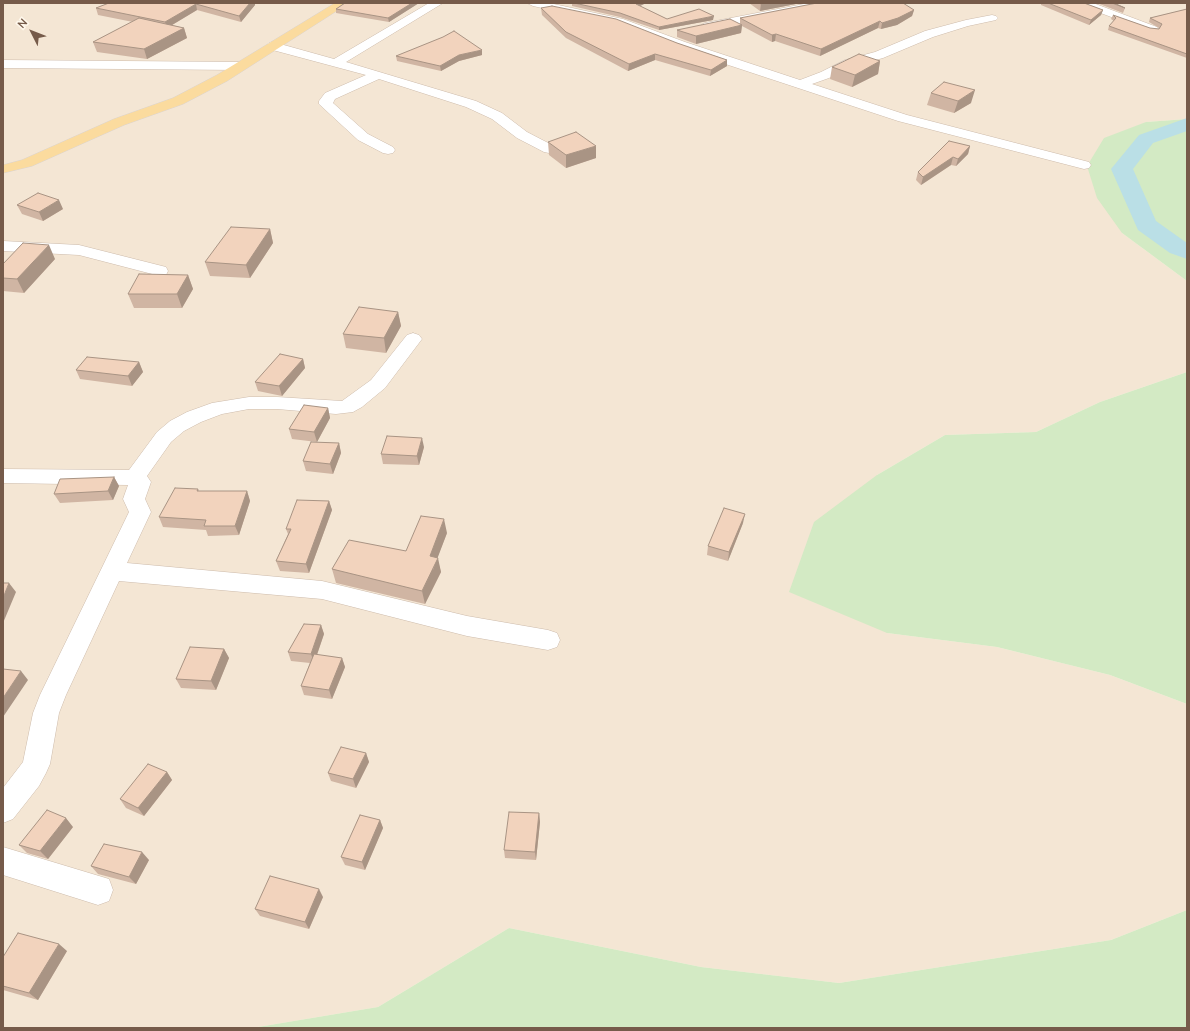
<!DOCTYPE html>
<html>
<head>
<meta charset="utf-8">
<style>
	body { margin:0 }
	#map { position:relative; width:1190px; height:1031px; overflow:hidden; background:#fcf4e6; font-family:"Nunito Sans",sans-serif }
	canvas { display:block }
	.frame { position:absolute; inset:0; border:4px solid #765b4a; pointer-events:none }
	.north { position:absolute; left:12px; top:12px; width:40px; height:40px; -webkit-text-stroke:3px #fff8ec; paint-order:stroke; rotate:312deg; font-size:11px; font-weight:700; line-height:16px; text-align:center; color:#765b4a }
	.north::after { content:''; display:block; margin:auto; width:14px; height:18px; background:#765b4a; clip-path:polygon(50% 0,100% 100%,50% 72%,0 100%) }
</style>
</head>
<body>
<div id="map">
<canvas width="1190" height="1031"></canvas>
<div class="frame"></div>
<div class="north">N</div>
</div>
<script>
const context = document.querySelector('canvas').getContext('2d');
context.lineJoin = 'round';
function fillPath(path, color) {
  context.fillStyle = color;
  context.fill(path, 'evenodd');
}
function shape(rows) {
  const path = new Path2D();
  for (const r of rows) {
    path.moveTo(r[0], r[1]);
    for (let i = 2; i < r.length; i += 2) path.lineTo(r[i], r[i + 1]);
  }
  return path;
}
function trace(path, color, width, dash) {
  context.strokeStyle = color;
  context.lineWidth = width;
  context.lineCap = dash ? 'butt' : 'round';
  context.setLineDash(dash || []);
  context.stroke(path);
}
const residential = shape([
	[3,3,1187,3,1187,119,1146,122,1122,233,1187,281,1187,372,1100,402,1036,432,945,435,877,475,887,633,997,647,1110,675,1187,704,1187,910,1111,940,839,983,701,967,509,928,378,1007,252,1028,3,1028]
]);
const green = shape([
	[1187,119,1187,281,1122,233,1097,198,1087,166,1104,138,1146,122],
	[1187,372,1187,704,1110,675,997,647,887,633,789,592,814,522,877,475,945,435,1036,432,1100,402],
	[1187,910,1187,1028,252,1028,378,1007,509,928,701,967,839,983,1111,940]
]);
const river = shape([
	[1187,118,1187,131,1153,143,1133,169,1156,221,1187,243,1187,259,1170,253,1138,230,1111,169,1139,135,1187,118]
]);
const minor = shape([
	[429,3,443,3,346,62,476,101,502,113,527,132,554,146,556,149,554,152,549,153,544,152,517,138,492,119,466,107,379,79,335,99,333,103,368,134,393,147,395,150,393,153,388,154,383,153,358,140,319,104,319,101,325,93,366,75,269,49,267,46,269,43,273,42,334,59,429,3],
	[527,3,549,3,623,19,685,42,800,80,821,72,845,60,875,52,925,31,966,20,992,15,996,16,998,18,996,20,968,26,933,37,883,58,853,66,829,78,812,84,907,115,1089,162,1091,165,1089,168,1084,169,898,121,677,48,616,24,533,6,527,3],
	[809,3,832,3,826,6,705,31,701,29,699,27,701,25,705,23,809,3],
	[1077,3,1093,3,1157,27,1159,29,1157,31,1149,31,1079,5,1077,3],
	[3,60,241,62,245,63,247,66,245,69,241,70,3,68,3,60],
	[3,241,79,245,166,267,168,271,166,275,160,276,79,255,3,251,3,241],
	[413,333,419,335,422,339,385,388,362,407,353,412,336,414,277,409,249,409,222,414,201,422,184,431,171,442,147,476,151,482,145,499,151,512,127,563,322,581,467,616,548,630,557,633,560,640,557,647,548,650,467,636,322,599,119,581,66,695,59,713,50,764,46,773,39,786,13,819,3,823,3,788,23,762,33,713,40,695,129,512,123,499,128,485,3,483,3,469,129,470,157,432,170,421,187,412,212,403,249,397,277,397,342,401,371,380,407,335,413,333],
	[3,847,109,879,113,890,109,901,98,905,3,875,3,847]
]);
const major = shape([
	[335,3,349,3,227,81,183,104,124,125,32,166,3,173,3,165,22,160,114,119,173,98,217,75,335,3]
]);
const wall = shape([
	[109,3,255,3,255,5,241,22,197,10,172,25,184,28,187,38,147,59,97,52,93,42,133,22,98,15,96,8],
	[345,3,419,3,389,22,336,13,336,9],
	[572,3,646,3,640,6,667,19,713,20,659,30,620,17,572,6],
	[749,3,801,3,760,11],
	[1041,3,1084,3,1103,10,1101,15,1089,25,1041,5],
	[1097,3,1114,3,1125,8,1123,13],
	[541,8,677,43,727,60,727,66,710,76,655,60,628,71,566,38,542,15],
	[1187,9,1187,58,1108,30,1109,26,1114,21,1111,19,1113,15,1150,28,1159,29,1159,28,1149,22,1150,18],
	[914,10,912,16,897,25,881,29,878,28,820,56,775,41,772,42,742,26,741,33,696,44,677,37,677,30,740,24,740,18],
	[482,55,459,61,441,71,397,61,396,56],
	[880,61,878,74,852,87,830,79,832,67],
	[931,93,971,103,954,113,927,105],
	[548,142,596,158,566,168,549,155],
	[970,146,968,154,956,166,951,165,921,185,916,180,918,172],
	[17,205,63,209,43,221,22,214],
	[270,229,273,243,250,278,210,276,205,262],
	[55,259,24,293,3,291,3,264],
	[188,275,193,289,182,308,134,308,128,294],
	[398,312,401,326,386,353,346,348,343,334],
	[303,359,305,368,282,396,258,391,255,382],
	[139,362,143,372,132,386,80,379,76,370],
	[328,408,330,418,317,442,292,439,289,429],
	[339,443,341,453,333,474,306,471,303,461],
	[424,447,419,465,383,464,381,454],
	[114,477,119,486,113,500,60,503,54,494],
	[198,489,199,491,247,491,250,501,239,535,208,536,206,530,163,527,159,517],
	[329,501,332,510,309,573,280,571,276,561,288,534,286,529],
	[743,523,728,561,707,555,708,546],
	[447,533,437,558,441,572,425,604,336,583,332,569,406,551],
	[321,625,324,634,317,655,342,658,345,667,332,699,304,695,301,686,310,663,291,661,288,652],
	[224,649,229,658,216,690,181,688,176,679],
	[366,753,369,762,356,788,331,781,328,773],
	[167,772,172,780,144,816,126,808,120,799],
	[539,813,540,822,536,860,505,858,504,850],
	[380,820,383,828,365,870,345,865,341,857],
	[73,827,48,859,27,853,19,845],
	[149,860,136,884,98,874,91,866],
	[323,897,309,929,260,916,255,909],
	[67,951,38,1000,3,990,3,957]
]);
const shadedWall = shape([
	[250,3,255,3,255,5,241,22,239,16],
	[412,3,419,3,389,22,388,18],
	[638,3,646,3,636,8,636,4],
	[768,3,801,3,760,11,761,4],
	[196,4,197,10,167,28,165,22],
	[914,10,912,16,897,25,881,29,882,23],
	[1103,10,1101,15,1089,25,1091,20],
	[714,16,713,20,659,30,659,27],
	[880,21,878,28,820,56,821,49],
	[742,25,741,33,696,44,696,36],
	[184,28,187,38,147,59,144,49],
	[776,34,775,41,772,42,772,35],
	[482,50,482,55,459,61,441,71,440,66,459,55],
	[655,54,655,60,628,71,629,64],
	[727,60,727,66,710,76,711,70],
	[880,61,878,74,852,87,855,75],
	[975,90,971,103,954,113,958,101],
	[596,146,596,158,566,168,566,155],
	[970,146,968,154,956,166,958,159],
	[953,157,951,165,921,185,923,177],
	[59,200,63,209,43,221,39,212],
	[270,229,273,243,250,278,246,265],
	[49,245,55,259,24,293,17,279],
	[188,275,193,289,182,308,177,294],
	[398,312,401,326,386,353,384,338],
	[303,359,305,368,282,396,279,386],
	[139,362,143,372,132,386,128,376],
	[328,408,330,418,317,442,314,432],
	[422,438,424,447,419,465,417,456],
	[339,443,341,453,333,474,330,464],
	[114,477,119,486,113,500,108,491],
	[247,491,250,501,239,535,235,526],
	[329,501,332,510,309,573,306,564],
	[745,514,743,523,728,561,729,552],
	[444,519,447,533,433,570,430,556],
	[438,558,441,572,425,604,422,591],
	[9,583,16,592,3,623,3,598],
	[321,625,324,634,314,663,311,654],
	[224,649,229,658,216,690,211,681],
	[342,658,345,667,332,699,329,690],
	[21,671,28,680,3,717,3,698],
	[366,753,369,762,356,788,353,779],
	[167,772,172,780,144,816,138,808],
	[539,813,540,822,536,860,535,852],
	[66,818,73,827,48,859,40,851],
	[380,820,383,828,365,870,362,862],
	[142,852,149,860,136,884,129,877],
	[319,889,323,897,309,929,305,922],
	[59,944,67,951,38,1000,29,993]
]);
const building = shape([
	[109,3,250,3,239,16,196,4,165,22,96,8,109,3],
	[345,3,412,3,388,18,336,9,345,3],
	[574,3,638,3,636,4,667,19,699,9,714,16,659,27,620,13,574,3],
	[759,3,768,3,761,4,759,3],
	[817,3,903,3,914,10,898,18,882,23,880,21,821,49,776,34,772,35,740,18,817,3],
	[1048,3,1084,3,1103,10,1091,20,1048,3],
	[1112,3,1114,3,1125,8,1112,3],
	[552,6,616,19,677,43,727,60,711,70,655,54,629,64,566,32,541,8,552,6],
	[1187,9,1187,54,1109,26,1116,18,1113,15,1150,28,1159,29,1162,24,1150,18,1187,9],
	[139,18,184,28,144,49,93,42,139,18],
	[730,19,742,25,696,36,677,30,730,19],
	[454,31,482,50,459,55,440,66,396,56,443,37,454,31],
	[859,54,880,61,855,75,832,67,859,54],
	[944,82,975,90,958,101,931,93,944,82],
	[576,132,596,146,566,155,548,142,576,132],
	[949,141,970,146,958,159,953,157,923,177,918,172,949,141],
	[38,193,59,200,39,212,17,205,38,193],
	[231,227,270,229,246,265,205,262,231,227],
	[23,243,49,245,17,279,3,278,3,264,23,243],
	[139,274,188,275,177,294,128,294,139,274],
	[359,307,398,312,384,338,343,334,359,307],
	[280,354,303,359,279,386,255,382,280,354],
	[87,357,139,362,128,376,76,370,87,357],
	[304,405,328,408,314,432,289,429,304,405],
	[387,436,422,438,417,456,381,454,387,436],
	[311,442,339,443,330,464,303,461,311,442],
	[114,477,108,491,54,494,60,479,114,477],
	[175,488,198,489,197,491,247,491,235,526,204,526,206,520,159,517,175,488],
	[297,500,329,501,306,564,276,561,291,529,286,529,297,500],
	[724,508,745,514,729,552,708,546,724,508],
	[421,516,444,519,430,556,438,558,422,591,332,569,349,540,406,551,421,516],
	[3,583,9,583,3,598,3,583],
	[304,624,321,625,311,654,288,652,304,624],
	[190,647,224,649,211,681,176,679,190,647],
	[314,654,342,658,329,690,301,686,314,654],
	[3,669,21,671,3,698,3,669],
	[341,747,366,753,353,779,328,773,341,747],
	[148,764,167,772,138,808,120,799,148,764],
	[47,810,66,818,40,851,19,845,47,810],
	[509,812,539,813,535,852,504,850,509,812],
	[360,815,380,820,362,862,341,857,360,815],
	[104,844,142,852,129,877,91,866,104,844],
	[270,876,319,889,305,922,255,909,270,876],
	[18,933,59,944,29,993,3,986,3,957,18,933]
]);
fillPath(residential, '#f4e6d4');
fillPath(green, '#d3eac4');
fillPath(river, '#badfe6');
trace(minor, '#cebcac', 1);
trace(major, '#dbd4d0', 1);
fillPath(minor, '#fff');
fillPath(major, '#fbdb9e');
fillPath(wall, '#d0b5a3');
fillPath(shadedWall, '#a99484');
fillPath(building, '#f2d3bd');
trace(building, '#a99484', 1);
</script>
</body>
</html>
